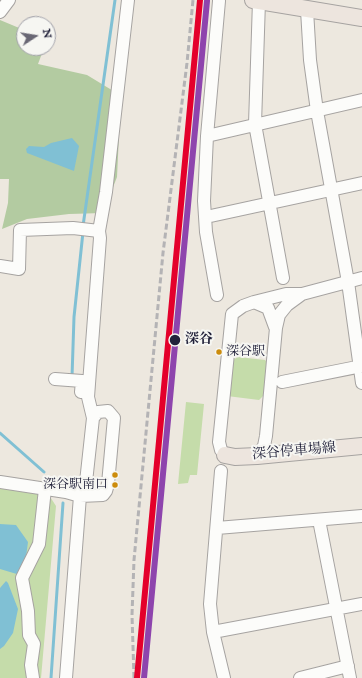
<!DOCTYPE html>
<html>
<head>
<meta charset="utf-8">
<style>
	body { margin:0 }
	#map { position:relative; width:362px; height:678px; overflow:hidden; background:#ede8df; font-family:"IM FELL English",serif }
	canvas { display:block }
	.north { position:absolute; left:16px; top:16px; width:40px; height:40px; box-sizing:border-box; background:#f6f6f2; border:1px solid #a1a1a9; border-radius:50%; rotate:78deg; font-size:11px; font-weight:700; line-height:16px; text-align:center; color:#22223b }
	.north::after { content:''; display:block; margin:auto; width:14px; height:18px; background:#696774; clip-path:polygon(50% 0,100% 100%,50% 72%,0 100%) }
</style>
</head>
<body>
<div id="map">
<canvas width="362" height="678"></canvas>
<div class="north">N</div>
</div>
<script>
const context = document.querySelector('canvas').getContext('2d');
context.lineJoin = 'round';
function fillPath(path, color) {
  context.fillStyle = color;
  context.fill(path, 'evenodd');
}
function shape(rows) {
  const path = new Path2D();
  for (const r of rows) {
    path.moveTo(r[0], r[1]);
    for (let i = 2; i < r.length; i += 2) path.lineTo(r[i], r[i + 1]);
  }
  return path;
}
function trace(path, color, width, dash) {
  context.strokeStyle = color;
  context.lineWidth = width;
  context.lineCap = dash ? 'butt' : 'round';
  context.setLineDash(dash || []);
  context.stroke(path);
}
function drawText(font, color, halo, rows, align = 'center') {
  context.font = font + ' "IM FELL English","Noto Serif JP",serif';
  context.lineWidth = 4;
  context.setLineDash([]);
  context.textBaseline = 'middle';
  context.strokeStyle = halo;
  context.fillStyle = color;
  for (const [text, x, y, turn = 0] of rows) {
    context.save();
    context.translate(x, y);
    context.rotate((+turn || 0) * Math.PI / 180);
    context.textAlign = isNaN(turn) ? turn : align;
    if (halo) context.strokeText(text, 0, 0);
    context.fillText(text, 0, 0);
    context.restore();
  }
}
const green = shape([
	[238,357,265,360,267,362,266,393,259,400,227,396,231,361],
	[186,402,204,404,197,475,190,475,188,483,178,484],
	[0,482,45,489,56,506,41,678,0,678]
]);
const forest = shape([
	[0,20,24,30,24,48,44,48,38,64,87,75,115,92,120,114,117,177,103,213,69,214,27,219,2,229,8,203,9,179,0,179]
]);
const water = shape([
	[72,138,79,146,74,171,27,153,26,149,29,146,44,147,51,143],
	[0,524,16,525,28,542,25,565,20,575,0,569],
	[6,581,8,583,18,609,13,633,4,646,0,649,0,588]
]);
const stream = shape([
	[83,226,115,0],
	[72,377,74,317,83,232],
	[0,433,44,472],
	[51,678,63,503]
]);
const minor = shape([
	[259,1,255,124,283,278],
	[307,10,310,60,317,111,348,282,362,383],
	[0,12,9,0],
	[207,136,219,1],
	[206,217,362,183],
	[0,266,19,269,20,230,73,228,99,231],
	[217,295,206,232,204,201,207,136,362,100],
	[254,302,268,308,275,327],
	[55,379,82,381,81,392,84,392,84,390],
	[282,382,362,366],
	[93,418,88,397,100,238,99,231,106,192,128,0],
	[225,455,221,450,219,442,232,314,243,306,254,302,286,294,302,294,362,278],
	[257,456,264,446,266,436,276,328,279,315,287,305,302,294],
	[221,471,210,604,213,632,224,678],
	[0,482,66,492,80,496,103,495,106,491,108,484,114,418,108,411,98,412,93,418,86,482,80,486,66,492],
	[319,520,350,678],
	[217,528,362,516],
	[213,632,362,604],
	[33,678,31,665,34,644,29,635,28,611,22,578,39,544,45,489],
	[66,678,80,496],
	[300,678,348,666]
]);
const major = shape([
	[253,0,362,18],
	[225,455,235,457,257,456,362,446]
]);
const rail = shape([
	[134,678,132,615,134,560,163,253,187,63,193,0]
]);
const rail1 = shape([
	[137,678,200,0]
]);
const rail2 = shape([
	[144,678,207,1]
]);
const markers = [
	[175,340,6,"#22223b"],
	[219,352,3.5,"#cc8c0c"],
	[115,475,3.5,"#cc8c0c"],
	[115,485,3.5,"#cc8c0c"]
];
const busNames = [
	["深谷駅",226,352],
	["深谷駅南口",108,485,"right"]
];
const stopNames = [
	["深谷",185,340]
];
const streetNames = [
	["深谷停車場線",294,452,-5]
];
fillPath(green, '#c5dcaa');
fillPath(forest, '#b3cba1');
fillPath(water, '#80c0d4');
trace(stream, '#80c0d4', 3);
trace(minor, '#a6a3a1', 14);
trace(major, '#a6a3a1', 18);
trace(minor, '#fcfcfa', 12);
trace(major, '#ede5de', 16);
trace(rail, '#b4b3b5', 3, [6, 3]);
trace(rail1, '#e4002b', 6);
trace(rail2, '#8e44ad', 6);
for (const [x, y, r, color] of markers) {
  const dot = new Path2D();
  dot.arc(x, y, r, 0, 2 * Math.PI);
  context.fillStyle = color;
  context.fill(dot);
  trace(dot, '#f6f6f2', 1.5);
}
drawText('13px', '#22223b', '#f6f6f2', busNames, 'left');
drawText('bold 14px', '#22223b', '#f6f6f2', stopNames, 'left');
drawText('14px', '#22223b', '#f6f6f2', streetNames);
</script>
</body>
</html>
